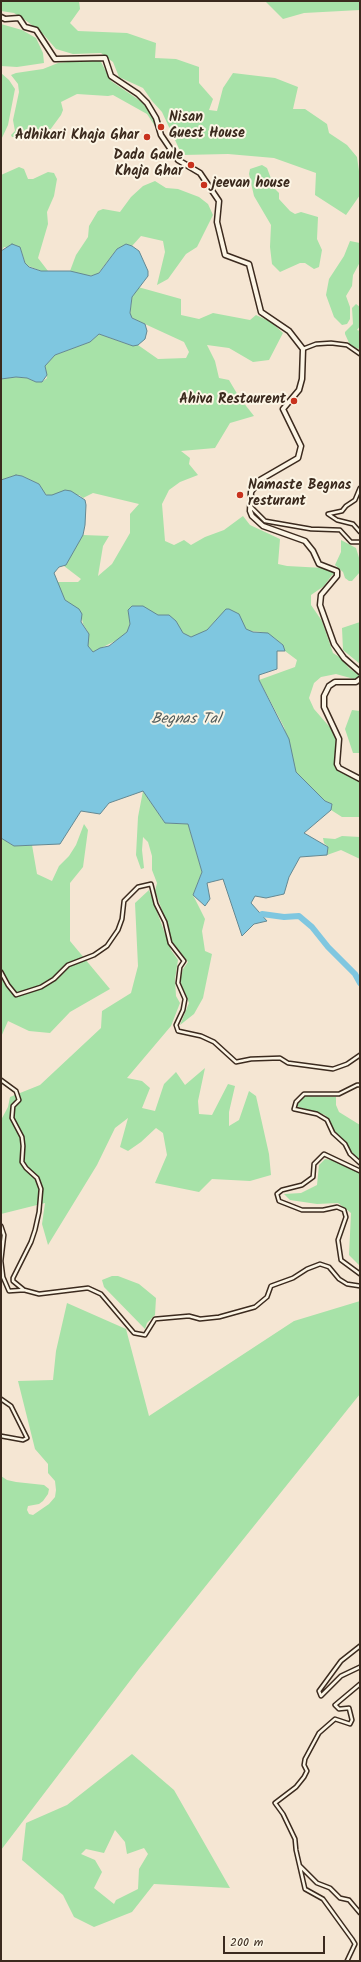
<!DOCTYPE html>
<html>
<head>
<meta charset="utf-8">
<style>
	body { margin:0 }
	#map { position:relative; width:361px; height:1962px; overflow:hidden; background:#f5e6d3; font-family:Kalam,sans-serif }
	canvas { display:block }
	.frame { position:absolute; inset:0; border:2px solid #3b2a1e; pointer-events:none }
	.scale { position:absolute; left:223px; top:1936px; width:102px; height:18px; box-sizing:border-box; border:2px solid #3b2a1e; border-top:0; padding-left:5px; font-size:12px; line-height:14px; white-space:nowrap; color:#3b2a1e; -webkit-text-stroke:3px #fcf5e5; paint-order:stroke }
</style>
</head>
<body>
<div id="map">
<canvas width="361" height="1962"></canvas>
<div class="frame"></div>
<div class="scale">200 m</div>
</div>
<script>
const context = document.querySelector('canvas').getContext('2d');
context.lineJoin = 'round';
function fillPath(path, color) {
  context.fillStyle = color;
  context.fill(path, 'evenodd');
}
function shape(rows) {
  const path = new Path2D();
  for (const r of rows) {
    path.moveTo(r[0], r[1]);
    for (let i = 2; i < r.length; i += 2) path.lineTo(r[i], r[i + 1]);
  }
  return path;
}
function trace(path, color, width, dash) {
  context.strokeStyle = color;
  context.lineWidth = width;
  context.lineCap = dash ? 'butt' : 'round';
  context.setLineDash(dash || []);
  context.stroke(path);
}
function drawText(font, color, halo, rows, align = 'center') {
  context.font = font + ' Kalam,sans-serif';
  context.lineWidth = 4;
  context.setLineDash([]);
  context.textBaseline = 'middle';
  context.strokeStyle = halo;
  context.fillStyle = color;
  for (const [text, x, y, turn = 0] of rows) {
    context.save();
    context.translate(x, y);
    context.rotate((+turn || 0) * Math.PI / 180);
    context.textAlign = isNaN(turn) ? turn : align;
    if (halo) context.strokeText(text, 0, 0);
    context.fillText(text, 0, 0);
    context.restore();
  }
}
const green = shape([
	[1,1,79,1,80,9,70,23,78,31,127,33,156,43,155,58,176,59,199,67,199,83,213,99,209,110,217,111,223,88,233,73,275,78,298,87,293,109,305,109,327,124,329,133,347,145,357,157,360,178,360,195,346,215,315,195,316,173,274,158,228,154,182,155,162,112,152,101,143,88,119,77,113,62,101,53,73,54,56,49,44,35,28,22,14,13,1,11],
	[265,1,360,1,360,10,304,13,283,19],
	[1,24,22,30,36,38,43,53,44,63,17,67,1,66],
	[88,60,100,60,111,81,142,102,152,115,157,129,147,114,113,95,108,96,77,94,61,102,63,110,61,115,50,130,44,134,39,132,30,135,12,137,11,135,15,131,13,120,19,92,18,84,11,75,16,73,43,69,58,63],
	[1,73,9,80,15,89,8,125,1,140],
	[262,165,267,168,275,189,279,193,279,199,290,211,295,214,301,212,318,217,317,239,322,250,319,267,314,269,305,263,300,263,280,272,272,264,270,247,271,225,254,196,249,174,250,169],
	[19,167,24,169,28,179,33,179,48,172,54,173,57,179,54,196,47,212,48,224,38,258,48,271,41,271,26,265,20,247,4,247,1,251,1,175],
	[155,181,166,188,178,189,199,197,208,204,213,215,197,247,186,254,168,279,157,285,165,252,163,241,141,236,132,246,129,245,117,249,97,275,86,276,70,271,76,255,88,237,89,226,98,211,103,209,120,212,131,197,143,186],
	[350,241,360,243,360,262,353,275,352,286,346,296,350,307,350,319,347,324,342,325,334,317,326,295,329,279,344,256],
	[138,287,181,299,181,315,199,319,213,313,250,320,256,315,271,322,283,333,269,360,253,362,229,348,207,345,215,361,219,378,229,380,239,397,254,416,230,423,215,448,181,451,190,458,189,464,198,475,180,482,169,490,162,504,165,541,174,545,184,540,191,545,205,537,224,530,243,516,250,525,280,539,278,564,287,566,324,568,337,573,332,575,324,586,311,595,311,605,322,621,333,653,341,658,349,668,360,676,354,679,336,674,321,677,314,683,309,698,314,709,334,732,336,740,334,766,338,771,360,781,360,817,342,817,331,810,332,804,325,801,296,772,284,727,259,680,295,667,297,660,285,651,283,645,273,637,262,632,248,631,244,627,242,622,219,617,207,630,194,637,187,636,181,631,176,621,152,613,141,606,132,606,128,610,130,624,127,632,121,638,93,652,89,649,87,643,88,632,83,624,82,619,65,600,56,582,78,582,81,579,64,566,83,535,109,536,103,546,98,576,112,564,130,533,130,514,139,504,93,493,83,498,79,495,49,496,44,493,39,484,22,476,16,475,1,480,1,379,16,377,27,378,36,382,42,382,47,378,45,366,55,355,90,342,99,334,130,345,138,345,158,359,186,358,189,352,184,342,134,319,130,316,132,297],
	[356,304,360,307,360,326,357,330,360,331,360,349,355,348,350,345,345,334,345,332,353,324,352,308],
	[341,540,356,548,360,561,360,572,352,581,349,581,345,578,343,572,335,565,341,552],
	[360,622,360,664,343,650,342,628],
	[352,710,360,711,360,753,353,753,345,729],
	[143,791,165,823,188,824,202,872,193,895,205,919,202,931,205,951,212,954,203,998,194,1014,180,1025,189,1003,180,981,183,969,188,962,170,939,166,921,155,891,157,883,152,870,152,856,148,842,143,837,142,850,144,868,141,869,136,855,138,817],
	[84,824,88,830,83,867,70,883,70,941,110,989,70,1012,50,1033,29,1031,8,1021,1,1037,1,838,14,846,32,845,37,874,52,881,59,866,69,856,76,845],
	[342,836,360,837,360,859,341,850,327,855,328,847,324,843,323,838,335,839],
	[149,890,171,950,178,960,175,979,176,996,180,1003,171,1026,127,1078,142,1081,150,1088,142,1108,155,1111,164,1084,176,1072,185,1085,205,1068,198,1101,199,1114,212,1115,228,1084,235,1086,229,1112,229,1126,239,1120,249,1091,256,1096,269,1154,271,1175,250,1181,212,1179,199,1192,155,1183,167,1155,163,1133,156,1128,141,1142,128,1151,120,1147,128,1118,115,1128,97,1165,48,1245,42,1224,45,1203,1,1214,1,1120,8,1107,10,1097,40,1085,101,1028,102,1011,131,993,138,966,135,903],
	[305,1096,336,1097,336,1105,339,1112,360,1125,360,1160,354,1155,342,1138,335,1132,325,1115,296,1106,300,1100],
	[325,1159,332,1160,360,1173,360,1266,349,1255,351,1213,338,1203,317,1204,290,1200,284,1194,301,1193,317,1185,319,1165],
	[112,1276,118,1276,139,1284,156,1298,155,1315,147,1323,145,1329,104,1287,102,1280],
	[360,1301,360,1394,139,1669,1,1850,1,1476,7,1480,16,1482,44,1485,49,1489,48,1494,43,1501,39,1504,28,1506,27,1510,29,1514,33,1515,49,1504,55,1497,56,1490,55,1481,48,1473,48,1464,35,1449,18,1381,53,1380,56,1351,67,1303,126,1329,149,1416,294,1321],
	[132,1754,174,1790,230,1888,154,1884,132,1912,94,1927,74,1917,63,1895,22,1860,26,1823,67,1805],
	[115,1830,125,1842,127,1854,144,1848,148,1854,139,1869,138,1889,116,1900,114,1904,94,1888,102,1872,95,1860,81,1854,86,1849,104,1853]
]);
const water = shape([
	[12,244,20,247,25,263,29,267,41,271,70,271,91,276,99,273,117,249,126,244,132,246,139,251,148,271,148,276,132,297,130,313,132,318,145,324,147,331,145,339,138,345,133,346,99,334,90,342,55,355,45,366,47,375,42,382,36,382,27,378,16,377,1,379,1,251,12,244],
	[16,475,22,476,39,484,46,495,52,495,65,490,71,491,85,500,86,505,85,525,83,535,66,565,59,567,54,573,65,600,79,609,82,614,81,622,89,634,88,646,93,652,100,648,109,646,127,632,130,624,128,610,132,606,143,606,158,615,169,615,176,621,183,633,191,637,207,630,226,609,229,609,239,614,246,629,253,632,268,633,283,645,285,651,277,651,277,669,259,675,259,680,289,739,296,772,325,801,332,804,331,810,304,833,328,847,327,855,300,857,289,877,284,894,266,898,255,896,251,903,267,921,254,924,242,936,223,879,207,883,210,899,205,906,193,895,202,872,188,824,165,823,143,791,109,803,100,814,81,811,60,844,14,846,1,838,1,480,16,475]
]);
const river = shape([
	[262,914,284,917,299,916,312,927,328,947,355,974,360,983]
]);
const minor = shape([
	[303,349,316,344,331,343,347,345,360,354],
	[360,488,355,500,346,506,342,511,328,514,337,520,353,524,360,532],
	[251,507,265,521,311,529,340,530,351,542,360,542],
	[1,972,8,985,16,995,41,987,54,979,68,965,94,955,107,946,118,930,122,919,124,901,138,887,151,884,156,904,165,922,170,943,184,961,180,967,178,983,185,999,183,1010,176,1025,178,1031,201,1036,214,1042,236,1062,251,1059,280,1058,288,1063,333,1069,347,1064,360,1055],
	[1,1080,16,1091,19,1100,13,1106,12,1118,22,1137,23,1146,22,1162,26,1168,37,1178,41,1189,39,1212,35,1230,31,1242,13,1278,13,1281,24,1290],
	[360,1085,357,1085,339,1094,304,1094,296,1102,294,1109,317,1114,327,1120,333,1133,345,1144,350,1154,360,1163],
	[360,1171,324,1154,314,1164,313,1177,302,1185,282,1190,277,1194,279,1201,302,1210,323,1210,337,1207,344,1210,346,1217,338,1240,341,1260,360,1274],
	[1,1226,4,1235,1,1261,3,1277,9,1291,24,1290,39,1294,88,1288,101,1294,134,1333,145,1335,155,1319,189,1316,200,1319,219,1317,255,1307,267,1297,271,1286,293,1278,307,1269,320,1264,329,1267,339,1279,347,1284,360,1286],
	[1,1399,11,1406,27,1438,23,1440,1,1436],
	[360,1646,341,1661,319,1691,321,1696,341,1676,360,1667],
	[300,1866,317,1883,330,1888,340,1898,349,1900,360,1913],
	[347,1961,355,1944,352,1939,323,1899,305,1889,296,1850,295,1839,283,1814,275,1803,296,1787,304,1777,307,1771,304,1765,305,1759,319,1733,335,1719,350,1724,352,1720,349,1708,339,1709,335,1705,360,1684]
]);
const secondary = shape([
	[1,17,5,19,19,18,25,27,36,30,55,59,105,58,111,76,138,94,147,103,156,118,161,135,178,160,200,173,219,201,217,222,225,255,249,264,261,312,289,331,303,349,302,379,299,390,283,409,301,446,298,458,260,480,251,492,250,511,252,516,263,526,305,541,313,551,319,564,337,571,337,576,321,595,320,605,334,644,344,658,360,672],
	[360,679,356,682,335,682,329,686,324,696,324,707,339,739,337,764,339,768,360,779]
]);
const markers = [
	[161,127,4,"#c8321e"],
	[147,137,4,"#c8321e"],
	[191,165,4,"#c8321e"],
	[204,185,4,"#c8321e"],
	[294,401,4,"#c8321e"],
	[240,495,4,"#c8321e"]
];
const poiNames = [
	["Nisan",169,119],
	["Guest House",169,135],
	["Adhikari Khaja Ghar",139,137,"right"],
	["Dada Gaule",183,157,"right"],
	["Khaja Ghar",183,173,"right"],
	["jeevan house",212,185],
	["Ahiva Restaurent",286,401,"right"],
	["Namaste Begnas",248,487],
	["resturant",248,503]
];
const waterNames = [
	["Begnas Tal",186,720]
];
fillPath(green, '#a7e2a8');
fillPath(water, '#7fc7e0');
trace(water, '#648892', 1);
trace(river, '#7fc7e0', 6);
trace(minor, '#3b2a1e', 5.5);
trace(secondary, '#3b2a1e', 7);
trace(minor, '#fcf5e5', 2.5);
trace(secondary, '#fcf5e5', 4);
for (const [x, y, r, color] of markers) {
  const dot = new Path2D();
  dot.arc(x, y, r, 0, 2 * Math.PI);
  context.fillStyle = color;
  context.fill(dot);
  trace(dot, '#fcf5e5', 1.5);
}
drawText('bold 14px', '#3b2a1e', '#fcf5e5', poiNames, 'left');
drawText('italic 15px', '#4f5958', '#fcf5e5', waterNames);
</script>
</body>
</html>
